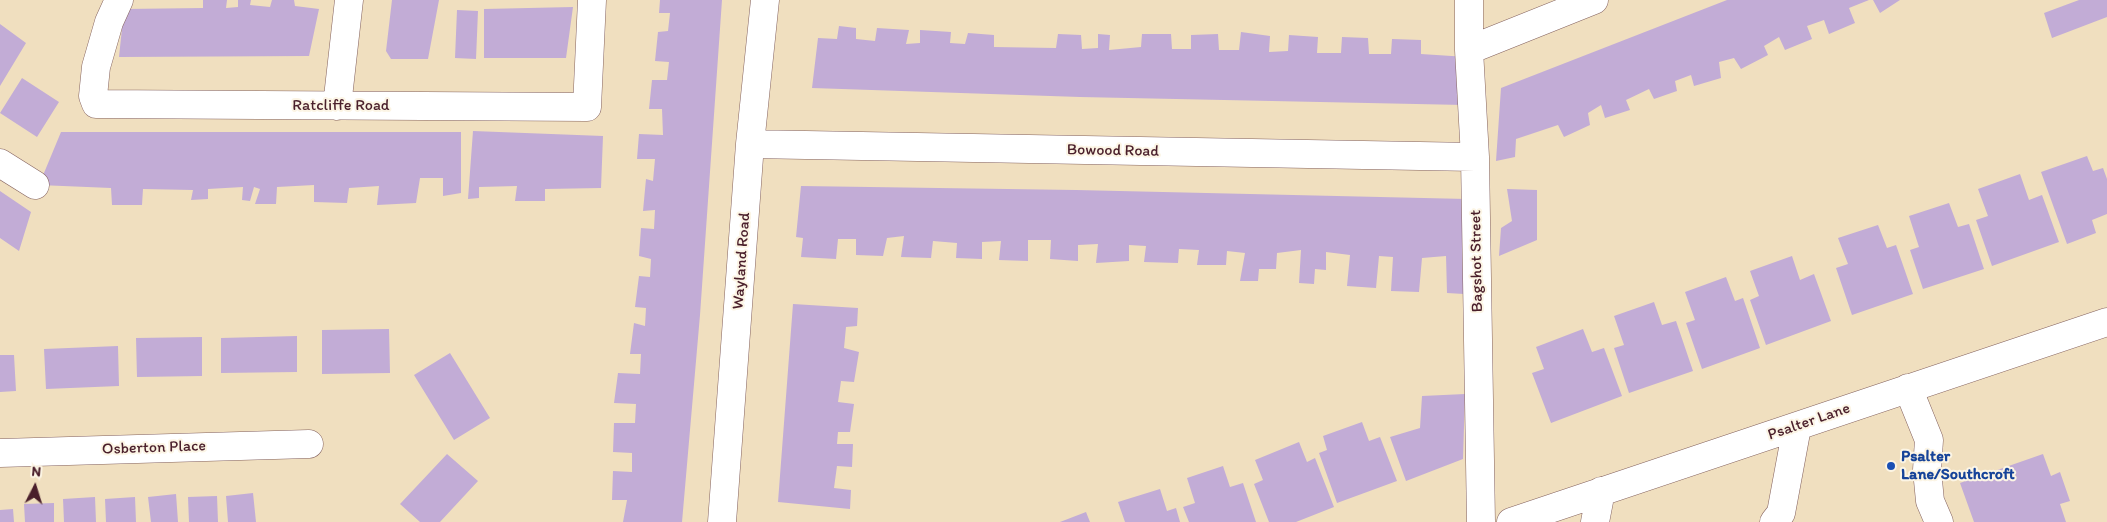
<!DOCTYPE html>
<html>
<head>
<meta charset="utf-8">
<style>
	body { margin:0 }
	#map { position:relative; width:2107px; height:522px; overflow:hidden; background:#f0dfbf; font-family:Itim,sans-serif }
	canvas { display:block }
	.north { position:absolute; left:10px; top:462px; width:50px; height:50px; -webkit-text-stroke:4px #fcf5e5; paint-order:stroke; rotate:5deg; font-size:14px; font-weight:700; line-height:20px; text-align:center; color:#4a1f2b }
	.north::after { content:''; display:block; margin:auto; width:18px; height:22px; background:#4a1f2b; clip-path:polygon(50% 0,100% 100%,50% 72%,0 100%) }
</style>
</head>
<body>
<div id="map">
<canvas width="2107" height="522"></canvas>
<div class="north">N</div>
</div>
<script>
const context = document.querySelector('canvas').getContext('2d');
context.lineJoin = 'round';
function fillPath(path, color) {
  context.fillStyle = color;
  context.fill(path, 'evenodd');
}
function shape(rows) {
  const path = new Path2D();
  for (const r of rows) {
    path.moveTo(r[0], r[1]);
    for (let i = 2; i < r.length; i += 2) path.lineTo(r[i], r[i + 1]);
  }
  return path;
}
function trace(path, color, width, dash) {
  context.strokeStyle = color;
  context.lineWidth = width;
  context.lineCap = dash ? 'butt' : 'round';
  context.setLineDash(dash || []);
  context.stroke(path);
}
function drawText(font, color, halo, rows, align = 'center') {
  context.font = font + ' Itim,sans-serif';
  context.lineWidth = 4;
  context.setLineDash([]);
  context.textBaseline = 'middle';
  context.strokeStyle = halo;
  context.fillStyle = color;
  for (const [text, x, y, turn = 0] of rows) {
    context.save();
    context.translate(x, y);
    context.rotate((+turn || 0) * Math.PI / 180);
    context.textAlign = isNaN(turn) ? turn : align;
    if (halo) context.strokeText(text, 0, 0);
    context.fillText(text, 0, 0);
    context.restore();
  }
}
const building = shape([
	[203,0,227,0,226,8,238,7,238,0,251,0,250,5,270,7,272,0,294,0,295,6,319,9,309,56,119,57,124,9,203,8],
	[392,0,439,0,428,59,391,59,386,51],
	[660,0,722,0,700,315,682,522,623,522,627,500,612,500,613,471,632,472,632,453,613,452,614,423,635,423,636,404,614,403,618,373,640,374,641,354,630,354,634,323,645,326,646,308,635,307,639,276,650,277,651,259,639,256,641,228,654,229,655,210,643,211,646,179,653,181,655,159,637,159,639,134,663,135,662,109,649,109,652,80,667,80,669,62,655,61,658,32,668,31,670,13,659,13],
	[1727,0,1869,0,1849,8,1855,23,1829,34,1824,20,1807,26,1812,39,1785,50,1779,37,1764,46,1768,55,1741,69,1734,58,1719,62,1721,78,1694,86,1691,75,1675,81,1677,91,1654,99,1649,89,1626,100,1630,110,1605,118,1601,105,1588,113,1590,125,1564,137,1558,125,1516,139,1515,157,1496,161,1501,88],
	[1873,0,1900,0,1880,13],
	[2079,0,2107,0,2107,17,2052,38,2044,13],
	[573,7,566,58,484,58,484,9],
	[457,10,478,11,476,59,455,58],
	[0,24,26,43,0,86],
	[839,26,856,28,856,39,875,41,877,28,909,30,906,44,920,43,920,30,951,32,950,43,965,44,968,33,994,35,994,47,1056,48,1058,34,1081,35,1082,49,1098,48,1098,34,1110,35,1109,50,1141,47,1142,34,1171,34,1172,49,1191,49,1191,35,1218,34,1219,50,1239,50,1241,32,1270,36,1269,52,1288,51,1289,35,1318,37,1317,53,1341,53,1342,37,1368,38,1369,54,1391,54,1392,39,1421,40,1421,54,1467,57,1464,105,1080,97,812,88,818,38,837,39],
	[22,78,59,102,37,137,0,113],
	[473,131,603,136,601,188,545,189,545,201,515,201,517,186,479,187,479,198,468,199],
	[61,132,461,132,461,193,443,196,443,178,420,178,416,203,377,205,379,186,349,188,347,203,314,202,314,185,277,187,276,204,255,204,260,189,254,187,250,201,242,200,243,187,208,189,208,199,191,200,193,190,143,189,142,205,112,205,111,188,39,185],
	[2087,156,2093,171,2103,168,2107,179,2107,214,2092,220,2096,233,2067,244,2041,172],
	[2020,174,2029,200,2042,195,2059,242,1992,266,1976,220,1988,216,1978,189],
	[801,186,1076,190,1467,199,1464,294,1447,293,1446,256,1422,258,1419,292,1391,291,1393,257,1379,256,1376,288,1347,286,1350,255,1326,252,1326,270,1315,269,1314,284,1299,283,1301,250,1277,253,1276,269,1259,269,1258,281,1240,281,1245,253,1227,251,1226,265,1197,265,1199,250,1179,249,1178,263,1144,262,1146,246,1129,245,1129,261,1096,263,1098,244,1078,245,1078,261,1050,259,1051,240,1028,240,1028,261,999,260,1001,241,982,242,982,259,956,258,957,243,933,241,931,258,901,257,904,236,887,238,883,256,856,255,856,239,838,239,836,259,801,257,803,238,796,237],
	[1507,189,1537,190,1537,240,1499,256,1501,228,1512,221],
	[0,191,31,212,19,251,0,238],
	[1949,203,1958,227,1969,224,1984,269,1923,289,1910,250,1919,247,1909,216],
	[1878,225,1887,248,1896,245,1913,294,1852,315,1836,268,1848,264,1838,238],
	[1792,256,1800,280,1814,274,1831,321,1766,345,1750,300,1759,296,1750,271],
	[1726,277,1735,301,1743,298,1760,348,1702,369,1686,323,1695,320,1685,292],
	[1654,302,1662,325,1676,321,1693,371,1629,393,1614,348,1624,345,1614,316],
	[793,304,858,308,857,326,846,327,844,348,859,352,854,382,841,381,838,402,854,404,850,432,838,432,837,444,853,444,852,467,837,466,834,488,851,490,850,509,778,502],
	[389,329,390,373,322,374,322,330],
	[1583,329,1592,352,1604,348,1622,396,1551,423,1532,373,1544,369,1536,347],
	[297,336,297,372,221,373,221,338],
	[202,337,202,376,137,377,136,338],
	[118,346,119,386,46,389,44,349],
	[450,353,490,418,454,440,414,375],
	[0,355,14,355,16,391,0,392],
	[1465,394,1463,459,1406,481,1390,437,1420,428,1422,396],
	[1362,422,1369,441,1380,437,1397,481,1337,503,1319,453,1327,450,1323,436],
	[1299,442,1307,462,1315,458,1334,507,1296,522,1269,522,1254,484,1263,480,1255,460],
	[447,454,478,481,440,522,420,522,400,504],
	[2043,454,2051,476,2060,472,2070,501,2060,504,2066,522,1974,522,1960,483],
	[1223,466,1230,487,1243,483,1256,522,1189,522,1183,507,1195,503,1187,478],
	[1160,489,1167,511,1176,508,1180,522,1125,522,1118,502],
	[253,493,256,522,228,522,226,496],
	[176,494,178,522,151,522,148,497],
	[217,496,218,522,189,522,188,497],
	[95,497,96,522,64,522,63,499],
	[135,497,136,522,106,522,105,499],
	[54,503,54,522,25,522,24,504],
	[13,509,14,522,0,522,0,510],
	[1086,512,1090,522,1060,522]
]);
const minor = shape([
	[119,0,109,22,96,67,93,96,96,104,587,107,592,0],
	[1469,0,1469,50,1475,157,1481,522],
	[1469,50,1594,0],
	[337,106,349,0],
	[750,144,1475,157],
	[0,163,35,185],
	[1908,388,1929,440,1927,470,1930,501,1939,522],
	[0,453,309,444],
	[722,522,750,144,765,0],
	[1511,522,2107,322],
	[1595,522,1601,491],
	[1774,522,1781,513,1797,427]
]);
const markers = [
	[1891,466,5,"#1a4fb4"]
];
const streetNames = [
	["Ratcliffe Road",341,106],
	["Bowood Road",1113,151,1],
	["Wayland Road",742,261,-86],
	["Bagshot Street",1477,261,-91],
	["Psalter Lane",1809,422,-19],
	["Osberton Place",154,448,-2]
];
const transitNames = [
	["Psalter",1901,457],
	["Lane/Southcroft",1901,475]
];
fillPath(building, '#c2acd6');
trace(minor, '#84625f', 29);
trace(minor, '#fff', 28);
for (const [x, y, r, color] of markers) {
  const dot = new Path2D();
  dot.arc(x, y, r, 0, 2 * Math.PI);
  context.fillStyle = color;
  context.fill(dot);
  trace(dot, '#fcf5e5', 2);
}
drawText('16px', '#4a1f2b', '#fcf5e5', streetNames);
drawText('bold 16px', '#164399', '#fcf5e5', transitNames, 'left');
</script>
</body>
</html>
